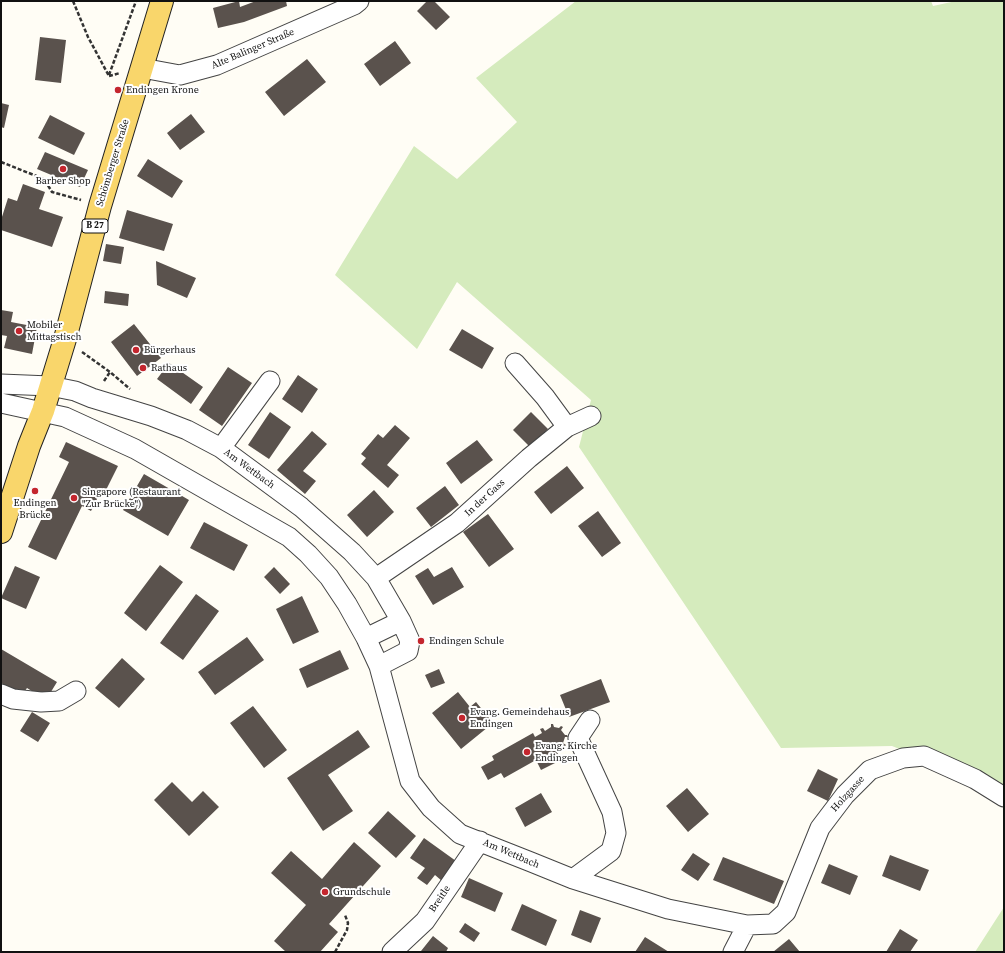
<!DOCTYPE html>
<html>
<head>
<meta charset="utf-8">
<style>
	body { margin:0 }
	#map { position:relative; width:1005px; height:953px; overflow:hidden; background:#fffdf5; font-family:"Source Serif 4",serif }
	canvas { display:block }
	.frame { position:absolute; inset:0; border:2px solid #111; pointer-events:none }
</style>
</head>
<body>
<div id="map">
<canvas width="1005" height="953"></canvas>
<div class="frame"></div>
</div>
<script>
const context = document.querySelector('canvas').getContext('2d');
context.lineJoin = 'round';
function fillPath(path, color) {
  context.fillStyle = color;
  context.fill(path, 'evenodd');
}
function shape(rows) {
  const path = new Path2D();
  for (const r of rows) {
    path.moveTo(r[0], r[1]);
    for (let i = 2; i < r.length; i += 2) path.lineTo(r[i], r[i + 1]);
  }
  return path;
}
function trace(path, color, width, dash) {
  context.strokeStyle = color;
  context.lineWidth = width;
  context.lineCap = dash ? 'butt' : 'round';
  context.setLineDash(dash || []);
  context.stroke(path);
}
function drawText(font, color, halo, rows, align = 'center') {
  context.font = font + ' "Source Serif 4",serif';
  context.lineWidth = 4;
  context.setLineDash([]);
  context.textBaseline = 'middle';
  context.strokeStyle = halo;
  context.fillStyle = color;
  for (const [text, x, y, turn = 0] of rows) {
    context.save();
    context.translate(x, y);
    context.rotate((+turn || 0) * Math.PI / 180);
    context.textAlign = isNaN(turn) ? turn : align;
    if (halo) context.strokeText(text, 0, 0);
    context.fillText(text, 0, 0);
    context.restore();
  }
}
const green = shape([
	[576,1,931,1,933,6,956,1,1004,1,1004,797,975,779,892,746,781,748,579,447,591,400,457,282,417,349,335,275,414,146,457,179,517,122,476,78],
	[1004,907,1004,952,975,952]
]);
const building = shape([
	[239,1,240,7,256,1,286,1,287,6,244,22,218,28,213,8],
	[427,1,434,1,450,17,436,30,417,11],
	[40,37,66,40,61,83,35,80],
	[395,41,411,63,380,86,364,64],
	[307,59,326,82,284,116,265,92],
	[1,103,9,105,4,128,1,127],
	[191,114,205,132,180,150,167,133],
	[50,115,85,133,74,155,38,138],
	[45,152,88,170,80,187,37,169],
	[148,159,183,181,172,198,137,176],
	[23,184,45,192,39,209,63,217,52,247,1,230,1,220,8,198,17,201],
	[127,210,173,224,164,251,119,238],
	[106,244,124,247,121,264,103,261],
	[156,261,196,278,187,298,157,285],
	[105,291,129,294,128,306,104,303],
	[1,310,13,312,11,322,37,327,32,354,4,348,7,336,1,335],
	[134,324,161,358,137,376,111,342],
	[462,329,494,348,482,369,449,350],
	[169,363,203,387,191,404,157,379],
	[228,367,252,383,222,426,199,410],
	[298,375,318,389,302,413,282,399],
	[270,412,291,427,269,459,248,445],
	[531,412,548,429,530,447,513,430],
	[395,425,410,438,387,465,399,475,388,488,361,464,366,458,361,454,378,434,383,438],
	[312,431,327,444,303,471,316,481,305,494,277,470],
	[477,440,493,460,461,484,446,463],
	[66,442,118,466,106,490,102,489,91,511,82,506,56,560,28,547,69,462,59,457],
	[567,466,584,488,551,514,534,492],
	[144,474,189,500,168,536,123,510],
	[445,486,459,505,431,527,416,508],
	[374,490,394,512,367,537,347,515],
	[598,511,621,543,602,557,578,526],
	[488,514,514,549,489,567,463,532],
	[204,522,248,545,234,571,190,548],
	[160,565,183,582,146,631,124,613],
	[15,566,40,577,26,609,1,598],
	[274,567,290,584,280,594,264,577],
	[452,567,464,587,433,605,415,576,428,568,434,577],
	[196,594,219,611,183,660,160,643],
	[302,596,319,632,293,644,276,609],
	[247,637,264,660,215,695,198,672],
	[1,649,57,682,46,700,27,688,22,695,1,683],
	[340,650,349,669,307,688,299,669],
	[122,658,145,679,119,708,95,688],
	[439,669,445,683,431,688,425,675],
	[601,679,610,702,569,717,560,695],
	[458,692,470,707,476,702,493,723,461,749,432,713],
	[253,706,287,750,264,768,230,723],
	[32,712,50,723,38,742,20,731],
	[551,724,553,724,554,727,559,728,561,726,563,727,561,730,565,735,567,735,568,737,565,737,563,743,566,745,564,747,561,745,555,748,561,760,541,770,536,760,504,778,501,773,488,780,481,767,494,760,492,756,533,733,535,737,542,733,540,729,543,728,545,731,551,727],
	[358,730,370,747,328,775,353,811,323,831,287,778],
	[818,769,838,779,828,801,807,791],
	[172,782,192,802,203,791,219,807,189,836,154,800],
	[687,788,709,814,688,832,666,806],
	[541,793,552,812,525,827,515,808],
	[388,811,416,836,396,858,368,833],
	[424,838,456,861,442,881,435,875,427,885,417,878,425,868,410,858],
	[354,842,381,866,329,924,338,932,320,952,286,952,274,941,306,905,271,873,291,851,322,879],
	[693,853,710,864,698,881,681,870],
	[890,855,929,870,920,891,882,876],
	[723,857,784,881,774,904,713,880],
	[829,864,858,876,850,895,821,883],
	[469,878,503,893,495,912,461,897],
	[522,904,557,920,546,946,511,930],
	[580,910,601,918,591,943,571,935],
	[465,923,480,933,474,942,459,932],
	[900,929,918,940,910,952,886,952],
	[433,936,448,948,446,952,421,951],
	[645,937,669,952,635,952],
	[789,939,800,952,773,952]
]);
const path = shape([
	[73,1,88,37,109,76],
	[109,75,136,1],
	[109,76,120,73],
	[1,162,44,179,52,192,81,200],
	[82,352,110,372,130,389],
	[104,381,110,372],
	[335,952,347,930,348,923,345,915]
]);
const minor = shape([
	[142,68,180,75,217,65,354,5,359,1],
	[515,363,545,397,567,427],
	[1,384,50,386,75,391,92,398,151,416,187,430,221,448,301,507,352,552,376,578,401,621,410,641,408,651,379,666],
	[1,403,65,417,135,449,289,537,308,554,329,577,347,604,366,638,379,666,410,781,431,808,460,834,531,862,573,879,668,909,747,925,773,924,786,912,820,828,845,795,870,770,903,758,924,756,975,779,1004,797],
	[221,448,270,381],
	[376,578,457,523,529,458,567,427,591,416],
	[366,638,401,621],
	[1,694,13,699,41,702,59,701,76,691],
	[573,879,611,851,616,833,612,812,578,738,590,720],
	[392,952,425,921,480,841],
	[733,952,747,925]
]);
const major = shape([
	[1,532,29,446,43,411,65,339,100,206,162,1]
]);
const markers = [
	[118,90,4,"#c4262e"],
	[63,169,4,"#c4262e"],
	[19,331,4,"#c4262e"],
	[136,350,4,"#c4262e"],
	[143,368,4,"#c4262e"],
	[35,491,4,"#c4262e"],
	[74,498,4,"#c4262e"],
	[421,641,4,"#c4262e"],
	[462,718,4,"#c4262e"],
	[527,752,4,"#c4262e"],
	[325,892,4,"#c4262e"]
];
const shields = [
	[95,226,26]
];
const shieldNames = [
	["B 27",95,226]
];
const streetNames = [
	["Alte Balinger Straße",253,49,-23],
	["Schömberger Straße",113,163,-73],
	["Am Wettbach",249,469,36],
	["In der Gass",485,498,-42],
	["Holzgasse",848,794,-48],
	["Am Wettbach",511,854,23],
	["Breitle",440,899,-56]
];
const poiNames = [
	["Endingen Krone",126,90],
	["Barber Shop",63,181,"center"],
	["Mobiler",27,325],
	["Mittagstisch",27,337],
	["Bürgerhaus",144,350],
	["Rathaus",151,368],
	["Singapore (Restaurant",82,492],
	["\"Zur Brücke\")",82,504],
	["Endingen",35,503,"center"],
	["Brücke",35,515,"center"],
	["Endingen Schule",429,641],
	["Evang. Gemeindehaus",470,712],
	["Endingen",470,724],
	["Evang. Kirche",535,746],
	["Endingen",535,758],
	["Grundschule",333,892]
];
fillPath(green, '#d5ebbd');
fillPath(building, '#5a524d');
trace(minor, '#444', 21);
trace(major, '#222', 24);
trace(path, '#333', 2.5, [4, 2]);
trace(minor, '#fff', 19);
trace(major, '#f9d66b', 22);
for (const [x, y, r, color] of markers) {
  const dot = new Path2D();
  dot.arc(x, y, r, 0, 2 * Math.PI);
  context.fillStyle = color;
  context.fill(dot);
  trace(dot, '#fff', 1.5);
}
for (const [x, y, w] of shields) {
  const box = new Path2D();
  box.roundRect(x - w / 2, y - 7, w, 14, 3);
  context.fillStyle = '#fff';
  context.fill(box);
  trace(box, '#111', 1);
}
drawText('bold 9px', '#111', null, shieldNames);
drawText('10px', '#111', '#fff', streetNames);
drawText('10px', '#111', '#fff', poiNames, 'left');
</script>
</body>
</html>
